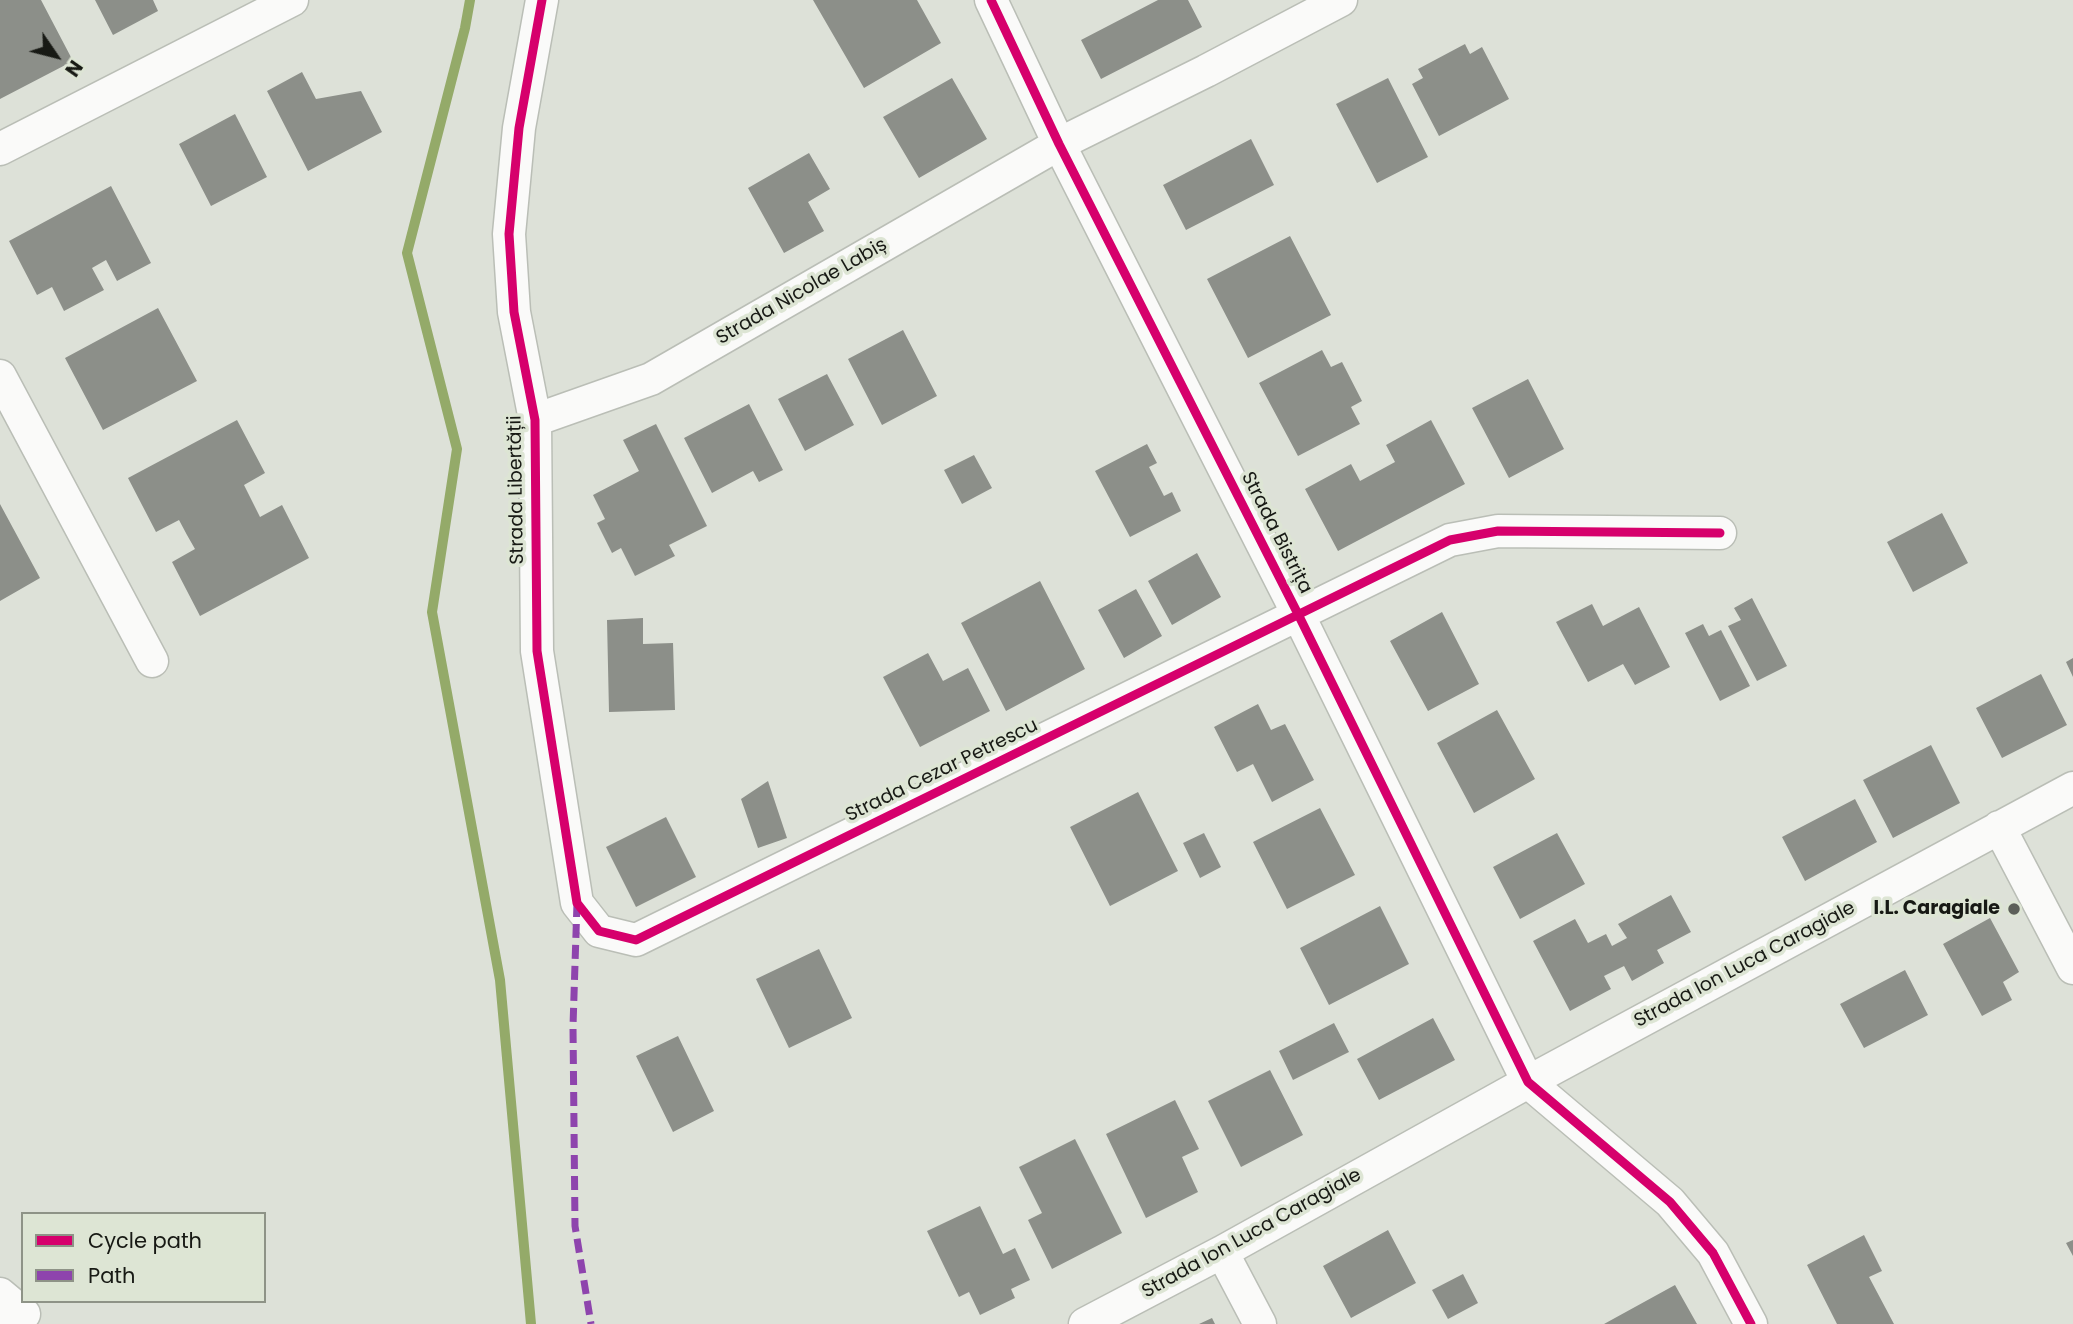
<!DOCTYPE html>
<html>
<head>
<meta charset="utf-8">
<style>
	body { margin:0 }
	#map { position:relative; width:2073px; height:1324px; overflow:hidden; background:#dde1d8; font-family:Poppins,sans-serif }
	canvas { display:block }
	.legend { position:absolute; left:21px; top:1212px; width:245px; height:91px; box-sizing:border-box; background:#dde5d4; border:2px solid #8e9387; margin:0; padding:9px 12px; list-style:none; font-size:21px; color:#171914 }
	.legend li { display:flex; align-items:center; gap:14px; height:35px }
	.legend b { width:35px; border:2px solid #8e9387 }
	.north { position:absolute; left:21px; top:21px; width:70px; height:70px; -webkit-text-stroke:5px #dde5d4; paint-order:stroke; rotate:125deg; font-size:19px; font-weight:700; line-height:28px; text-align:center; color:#171914 }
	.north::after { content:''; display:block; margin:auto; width:24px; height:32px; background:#171914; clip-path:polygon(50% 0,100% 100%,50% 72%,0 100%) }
</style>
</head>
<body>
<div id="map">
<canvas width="2073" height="1324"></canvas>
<ul class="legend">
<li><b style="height:9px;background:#d6006c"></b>Cycle path</li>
<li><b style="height:9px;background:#8e44ad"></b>Path</li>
</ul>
<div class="north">N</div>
</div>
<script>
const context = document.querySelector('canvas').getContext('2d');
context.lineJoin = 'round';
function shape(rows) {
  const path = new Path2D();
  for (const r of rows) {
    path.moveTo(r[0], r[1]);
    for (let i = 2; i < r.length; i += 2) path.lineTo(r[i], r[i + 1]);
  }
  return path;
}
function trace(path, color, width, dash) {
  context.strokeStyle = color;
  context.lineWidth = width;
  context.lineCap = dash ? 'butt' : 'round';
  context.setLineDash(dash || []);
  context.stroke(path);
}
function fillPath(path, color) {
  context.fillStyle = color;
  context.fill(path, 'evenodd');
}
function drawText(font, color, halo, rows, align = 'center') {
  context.font = font + ' Poppins,sans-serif';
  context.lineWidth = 7;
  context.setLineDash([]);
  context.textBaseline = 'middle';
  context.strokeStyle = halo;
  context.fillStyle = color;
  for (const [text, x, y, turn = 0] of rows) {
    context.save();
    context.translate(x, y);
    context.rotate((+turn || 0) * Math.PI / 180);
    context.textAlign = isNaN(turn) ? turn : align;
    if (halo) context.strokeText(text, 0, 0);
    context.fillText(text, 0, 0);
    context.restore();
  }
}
const stream = shape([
	[470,0,465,28,407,253,457,449,432,612,500,980,531,1324]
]);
const building = shape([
	[0,0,41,0,73,61,0,99],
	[95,0,153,0,158,11,113,35],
	[813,0,917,0,941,43,864,88],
	[1158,0,1188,0,1202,27,1101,79,1081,40],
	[1465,44,1470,54,1482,47,1509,99,1439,136,1412,84,1423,78,1418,69],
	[302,72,316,99,361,91,382,132,308,171,267,91],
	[952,78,987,139,919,178,883,117],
	[1388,78,1428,157,1377,183,1336,104],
	[235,114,267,177,211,206,179,144],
	[1251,139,1274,185,1186,230,1163,185],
	[809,153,830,189,808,202,824,231,784,253,748,188],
	[111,186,151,263,117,281,106,260,92,268,104,290,64,311,52,287,37,295,9,241],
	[1290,236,1331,315,1248,358,1207,279],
	[158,308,197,381,103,430,65,358],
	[903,330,937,396,882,425,848,359],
	[1322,350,1331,367,1342,362,1362,401,1351,407,1360,424,1298,456,1259,383],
	[827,374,854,425,805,451,778,399],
	[1528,379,1564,449,1509,478,1472,408],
	[749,404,783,470,759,482,753,471,712,493,684,438],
	[237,420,265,473,244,485,260,517,282,505,309,558,200,616,172,562,195,549,187,535,179,520,156,532,128,478],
	[1431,420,1465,484,1338,551,1305,489,1351,464,1360,481,1395,462,1386,445],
	[656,424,707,526,669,545,675,556,635,576,621,548,612,553,597,523,605,519,593,495,639,471,623,440],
	[1147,444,1157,463,1149,467,1164,496,1172,492,1181,511,1130,537,1095,471],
	[974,455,992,488,962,504,944,470],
	[0,504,40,578,0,601],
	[1942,513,1968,563,1913,592,1887,542],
	[1197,553,1221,597,1172,625,1148,581],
	[1040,581,1085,669,1006,711,961,623],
	[1136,589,1162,636,1124,658,1098,610],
	[1752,598,1787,666,1757,681,1728,626,1741,620,1734,608],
	[1592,604,1603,626,1639,607,1670,667,1635,685,1623,664,1588,682,1556,622],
	[1442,612,1479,684,1428,711,1390,641],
	[643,618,643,644,673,643,675,710,609,712,607,620],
	[1703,624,1709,636,1721,630,1750,686,1720,701,1685,633],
	[928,653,943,681,968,668,990,711,920,747,883,677],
	[2073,658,2073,677,2066,662],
	[2041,674,2067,725,2002,758,1976,708],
	[1258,704,1271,730,1285,724,1314,780,1272,802,1253,764,1237,772,1214,727],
	[1497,710,1535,779,1474,813,1437,743],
	[1931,745,1960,803,1893,838,1863,780],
	[768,781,787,838,758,848,741,799],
	[1138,792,1178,871,1110,906,1070,827],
	[1855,799,1877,842,1805,881,1782,837],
	[1320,808,1355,875,1287,909,1253,842],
	[666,817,696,877,636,907,606,847],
	[1204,833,1221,867,1200,878,1183,843],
	[1557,833,1585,884,1520,919,1493,867],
	[1671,895,1691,932,1657,950,1664,963,1632,981,1624,966,1604,976,1611,989,1570,1011,1533,941,1575,919,1588,943,1606,934,1612,946,1627,938,1618,924],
	[1380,906,1409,964,1329,1005,1300,948],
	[1990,918,2019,972,2003,982,2012,1000,1982,1016,1943,944],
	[819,949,852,1018,789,1048,756,979],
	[1905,970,1928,1015,1864,1048,1840,1004],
	[1433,1018,1455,1060,1379,1100,1357,1059],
	[1334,1023,1349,1052,1293,1080,1279,1051],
	[678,1036,714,1111,673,1132,636,1056],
	[1270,1070,1303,1135,1241,1167,1208,1101],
	[1175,1100,1199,1149,1182,1157,1198,1192,1146,1218,1106,1134],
	[1075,1139,1122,1233,1052,1269,1028,1220,1042,1213,1019,1167],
	[980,1206,1003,1254,1015,1248,1030,1280,1011,1289,1015,1298,980,1315,969,1292,959,1297,927,1231],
	[1388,1230,1416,1283,1351,1318,1323,1266],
	[1864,1235,1882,1271,1869,1277,1894,1324,1837,1324,1807,1265],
	[2073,1240,2073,1256,2066,1243],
	[1463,1274,1478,1303,1448,1319,1432,1290],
	[1675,1285,1697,1324,1604,1324],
	[1212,1318,1215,1324,1199,1324]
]);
const street = shape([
	[542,0,519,128,509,234,514,312,535,420,537,651,577,903,599,931,636,940,1450,540,1498,531,1720,533],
	[991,0,1059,144,1299,616,1528,1082,1670,1202,1713,1253,1751,1324],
	[0,149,292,0],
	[0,376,152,661],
	[535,420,651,379,1059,144,1206,71,1341,0],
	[1999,827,2073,968],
	[1222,1252,1260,1324],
	[0,1294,24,1314,6,1324],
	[1085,1324,1222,1252,1528,1082,2073,788]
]);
const quiet = shape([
	[577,903,573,1026,575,1226,591,1324]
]);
const cycleway = shape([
	[542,0,519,128,509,234,514,312,535,420,537,651,577,903,599,931,636,940,1450,540,1498,531,1720,533],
	[991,0,1059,144,1299,616,1528,1082,1670,1202,1713,1253,1751,1324]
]);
const markers = [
	[2014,909,7,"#5c5f59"]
];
const streetNames = [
	["Strada Nicolae Labiș",802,292,-30],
	["Strada Libertății",517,490,-91],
	["Strada Bistrița",1276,533,63],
	["Strada Cezar Petrescu",942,771,-26],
	["Strada Ion Luca Caragiale",1745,965,-28],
	["Strada Ion Luca Caragiale",1252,1234,-29]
];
const poiNames = [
	["I.L. Caragiale",2000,909]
];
trace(stream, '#94aa69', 10);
fillPath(building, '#8c8f89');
trace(street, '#babeb6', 35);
trace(street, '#fafaf9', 32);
trace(quiet, '#8e44ad', 7, [14, 7]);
trace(cycleway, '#d6006c', 9);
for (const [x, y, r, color] of markers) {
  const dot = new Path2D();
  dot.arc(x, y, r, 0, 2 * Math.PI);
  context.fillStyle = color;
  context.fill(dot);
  trace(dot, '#dde5d4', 2.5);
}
drawText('19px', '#171914', '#dde5d4', streetNames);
drawText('bold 19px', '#171914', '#dde5d4', poiNames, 'right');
</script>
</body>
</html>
